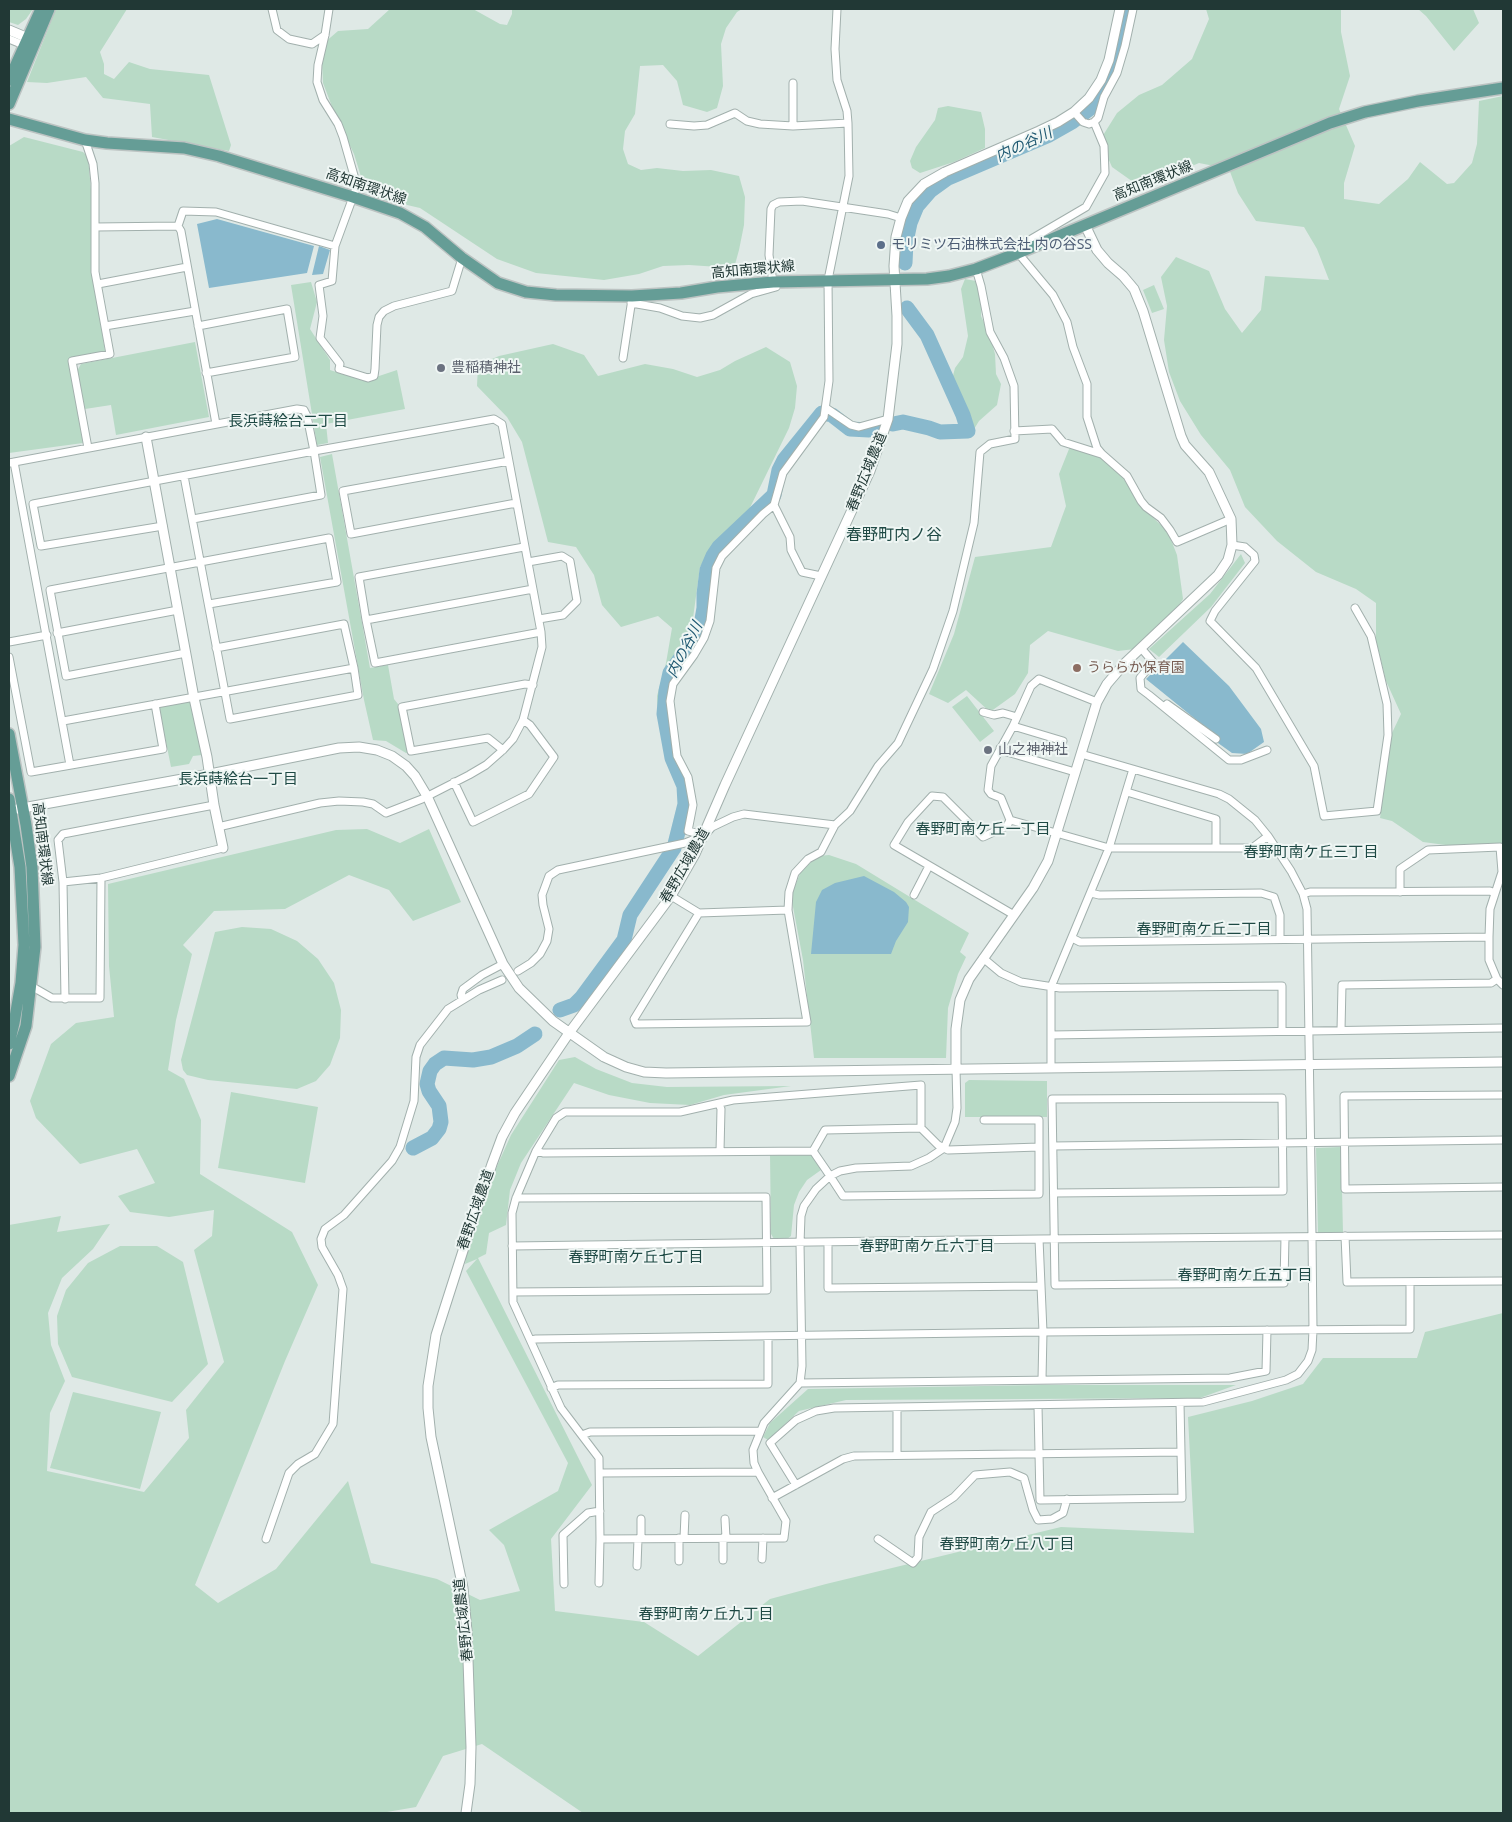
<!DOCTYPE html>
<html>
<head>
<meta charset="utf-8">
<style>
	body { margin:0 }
	#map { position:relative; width:1512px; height:1822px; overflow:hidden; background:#dfe9e6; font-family:"Noto Sans",sans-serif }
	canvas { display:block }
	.frame { position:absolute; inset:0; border:10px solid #213835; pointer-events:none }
</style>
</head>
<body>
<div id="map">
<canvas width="1512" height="1822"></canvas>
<div class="frame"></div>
</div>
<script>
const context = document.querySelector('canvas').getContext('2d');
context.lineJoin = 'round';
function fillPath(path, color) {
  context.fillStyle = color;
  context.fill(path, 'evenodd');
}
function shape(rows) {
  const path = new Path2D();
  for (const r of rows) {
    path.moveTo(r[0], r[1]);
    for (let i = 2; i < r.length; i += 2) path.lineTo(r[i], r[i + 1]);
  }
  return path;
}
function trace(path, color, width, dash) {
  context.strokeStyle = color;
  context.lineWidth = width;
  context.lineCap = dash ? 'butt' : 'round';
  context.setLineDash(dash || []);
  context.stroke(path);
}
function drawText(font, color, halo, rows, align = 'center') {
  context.font = font + ' "Noto Sans","Noto Sans JP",sans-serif';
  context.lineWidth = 4;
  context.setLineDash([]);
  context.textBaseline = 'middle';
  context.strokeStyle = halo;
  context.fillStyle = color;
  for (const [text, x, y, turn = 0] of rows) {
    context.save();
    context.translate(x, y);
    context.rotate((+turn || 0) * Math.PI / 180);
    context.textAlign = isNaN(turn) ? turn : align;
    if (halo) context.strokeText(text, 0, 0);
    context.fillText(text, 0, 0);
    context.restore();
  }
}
const green = shape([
	[9,9,33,9,26,19,18,25,9,22],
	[56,9,127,9,100,52,104,64,104,74,114,79,129,62,150,69,209,75,231,145,229,151,152,137,150,104,103,98,86,77,47,83,27,82],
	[390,9,473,9,500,24,507,25,512,14,512,9,742,9,737,12,726,28,721,44,723,86,717,108,707,112,683,105,677,81,663,65,640,66,635,114,625,131,623,149,628,164,641,170,657,168,683,171,711,170,739,176,745,197,744,225,739,250,734,268,689,265,663,266,639,274,604,280,536,273,497,259,420,208,377,198,363,183,354,154,336,117,323,83,322,62,324,43,338,31,368,29],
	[1206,9,1341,9,1341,32,1350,76,1339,109,1355,146,1344,183,1344,199,1379,204,1408,179,1420,162,1447,184,1454,183,1472,163,1477,144,1479,101,1503,96,1503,845,1468,848,1423,842,1392,821,1380,818,1392,733,1401,714,1386,681,1376,640,1376,603,1356,589,1316,572,1277,541,1245,507,1230,470,1201,435,1180,401,1169,372,1164,340,1167,306,1161,277,1176,257,1209,271,1225,309,1242,333,1261,310,1265,276,1329,280,1317,249,1304,227,1256,221,1238,193,1229,169,1199,163,1166,177,1136,184,1112,167,1105,151,1102,137,1117,113,1139,95,1162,85,1192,59,1209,19],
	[1418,9,1473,9,1479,23,1454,51,1426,16],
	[948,106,981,112,985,129,985,148,954,162,920,173,912,168,910,161,916,147,935,120,938,108],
	[24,137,83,152,88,157,91,190,92,270,105,351,68,359,83,443,9,453,9,146],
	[965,279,976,281,982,295,981,316,989,333,995,354,996,374,1001,384,997,405,979,421,971,434,968,421,955,396,951,383,955,368,963,357,968,336,961,289],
	[311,282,317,302,310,329,330,360,330,370,364,381,397,370,405,409,326,424,328,443,317,445,291,285],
	[1154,285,1164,309,1152,313,1143,290],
	[195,342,209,417,116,435,111,405,85,409,77,371,81,364],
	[553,344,584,355,598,376,645,364,673,369,697,377,720,370,735,361,766,347,790,362,797,386,795,408,789,428,741,526,716,544,700,567,690,640,677,680,671,717,658,720,657,696,666,663,672,628,658,616,621,627,602,605,594,575,576,547,548,542,522,442,507,417,477,386,478,365,499,356],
	[1071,444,1093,451,1118,470,1141,506,1168,532,1177,555,1183,599,1176,610,1160,624,1135,649,1118,651,1048,631,1030,645,1028,673,1015,694,990,712,966,690,948,703,929,694,954,634,975,557,1051,547,1066,506,1059,474],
	[332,454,370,668,388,665,394,699,398,704,409,752,406,753,386,741,373,740,364,700,320,457],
	[1241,554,1245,563,1211,607,1159,657,1149,649,1210,594],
	[967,696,994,731,980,742,952,707],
	[192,701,202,755,193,756,189,764,171,767,159,707],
	[367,829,400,843,429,829,461,902,413,921,389,890,349,875,285,909,214,911,183,945,192,954,176,1020,168,1070,184,1079,201,1120,200,1174,292,1232,318,1285,285,1361,195,1585,218,1603,276,1569,348,1481,371,1563,437,1579,480,1600,520,1591,504,1545,489,1530,558,1491,568,1463,466,1271,477,1259,465,1264,466,1257,489,1184,511,1135,559,1060,575,1057,596,1069,632,1083,667,1087,791,1086,724,1095,690,1105,650,1103,609,1095,574,1083,521,1163,510,1190,506,1225,489,1233,486,1254,478,1258,592,1485,551,1539,555,1611,644,1622,698,1656,770,1599,826,1584,1061,1527,1194,1533,1188,1417,1252,1401,1303,1384,1323,1358,1417,1358,1425,1332,1503,1313,1503,1813,583,1813,482,1744,443,1756,416,1807,387,1812,387,1813,9,1813,9,1225,61,1216,57,1232,110,1224,93,1249,62,1278,48,1313,51,1345,65,1381,50,1413,47,1471,144,1492,189,1438,186,1410,224,1362,194,1250,212,1236,214,1210,169,1217,130,1212,118,1196,155,1183,137,1149,80,1164,36,1118,30,1101,51,1044,76,1023,114,1017,109,966,108,884,336,830],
	[829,855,856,864,969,933,960,952,966,957,958,974,948,1008,946,1058,814,1058,803,960,791,896,801,871,818,856],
	[242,927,271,929,297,941,318,959,334,983,341,1010,340,1038,330,1065,316,1081,297,1089,208,1080,187,1075,183,1070,181,1060,215,932],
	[969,1080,1047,1081,1047,1117,965,1117,965,1083],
	[231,1092,318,1107,305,1183,218,1168],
	[1341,1147,1343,1233,1318,1233,1316,1148],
	[770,1154,811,1154,821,1170,807,1180,799,1192,794,1205,791,1236,787,1239,774,1239,771,1234],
	[120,1246,157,1246,183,1262,208,1364,172,1402,72,1377,58,1344,57,1316,66,1290,88,1263],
	[1042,1385,1236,1385,1200,1398,846,1400,799,1411,768,1440,763,1437,770,1423,808,1389],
	[73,1392,161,1412,140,1489,50,1468]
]);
const water = shape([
	[217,219,314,246,307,273,209,288,197,224],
	[319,246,330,250,323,274,312,275],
	[1183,642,1229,686,1261,729,1264,742,1247,754,1232,753,1218,743,1220,739,1146,679],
	[864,876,894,892,906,902,909,907,908,922,896,941,891,954,811,954,816,902,822,890,835,883]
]);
const river = shape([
	[905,263,906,242,910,223,917,206,930,191,948,178,1049,135,1072,122,1092,107,1107,83,1117,59,1127,9],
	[893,424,903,422,929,428,940,432,968,431,963,415,927,335,907,308],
	[560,1010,574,1005,582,997,624,940,630,915,674,848,685,804,684,786,672,758,664,714,666,691,670,673,693,641,701,625,704,608,704,594,707,570,713,556,719,547,774,495,779,470,784,460,822,413,832,415,850,429,869,430,883,425],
	[413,1148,432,1138,439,1129,441,1122,439,1106,429,1091,427,1084,430,1071,435,1064,444,1058,473,1060,491,1057,517,1046,535,1034]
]);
const minor = shape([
	[272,9,277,30,289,39,312,44,325,35],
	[9,39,26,46],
	[793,83,793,126],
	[1074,112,1083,122,1089,124,1094,122,1098,118,1104,97,1117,73,1125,46,1133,9],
	[1094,122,1104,146,1105,173,1086,207,1016,248,1018,253,1053,295,1067,322,1073,347,1087,384,1087,417,1097,448,1102,454,1127,476,1141,501,1146,507,1161,518,1170,530,1177,542,1231,519],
	[670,124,694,126,707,125,735,113,747,121,760,124,793,126,848,123],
	[85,140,93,164,95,183,95,272,110,354,72,361,88,448],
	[178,226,183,211,216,212,335,246,357,186,343,137,338,124,323,100,317,82,318,65,325,35,329,9],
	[96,227,178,226,181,231,216,424],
	[335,246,332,281,319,285,323,316,320,338,340,364,339,369,368,378,374,376,375,369,377,325,379,317,384,311,394,306,452,291,462,258],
	[98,284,187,267],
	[631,303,660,308,682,316,700,318,713,315,751,294,776,287,773,282,769,255,771,209,773,205,779,202,802,201,888,214,901,218],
	[105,326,195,311],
	[198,326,287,309,295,357,206,373],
	[623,358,632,299],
	[826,408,851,425,859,427,888,419],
	[1014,431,1052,429,1063,442,1101,454],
	[509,461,343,491,351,534,516,503],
	[14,462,70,765],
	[9,463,297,409,304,410,307,416,314,451,33,504,41,546,163,526],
	[184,476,230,719,358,695,354,668],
	[774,505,790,537,791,550,802,572,821,576],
	[193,519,321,495,314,451,494,419,502,424,541,632,542,647,523,720,513,739,503,750,486,765,469,775,422,799,386,813,373,804,363,802,339,801,320,803,218,827],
	[1232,545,1245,547,1254,555,1255,561,1215,611,1210,621,1256,668,1314,766,1324,816,1377,811,1388,735,1387,704,1371,636,1355,608],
	[524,547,359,577,366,620,375,663,541,632],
	[528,562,562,556,570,561,577,601,563,615,539,619],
	[366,620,533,589],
	[57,633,178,610],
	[9,642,47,635],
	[1141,648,1153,662,1140,678,1141,689,1149,695,1229,760,1241,760,1267,750],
	[186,653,66,676,50,590,329,538,337,582,209,604],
	[9,657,31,772,163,749,155,704],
	[1167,704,1216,739],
	[983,712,994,715,1003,713,1017,717],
	[63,721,354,668,344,624,216,648],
	[1013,726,1063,741],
	[1000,748,1007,752,1075,772],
	[503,750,488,738,411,751,402,707,525,684,533,685],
	[454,782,473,822,529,794,554,757,530,725,523,720],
	[1127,792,1216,819,1216,848],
	[1010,820,1109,848,1252,848,1268,836],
	[704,835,688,831,693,805,688,777,677,756,670,701,673,684,694,655,704,638,710,621,716,568,722,556,763,514,774,505,783,473,824,417,829,381,828,280,849,176,848,123,847,111,837,80,835,49,837,9],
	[63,882,101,878],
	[1400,892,1400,869,1428,850,1500,847,1502,872,1490,909,1489,937,1489,960,1497,979,1503,985],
	[1091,893,1099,895,1261,893,1274,897,1280,915,1280,939],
	[1303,894,1310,892,1490,891,1495,893],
	[914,895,929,866],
	[671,896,699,913,788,910],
	[699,913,634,1019,636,1024,807,1022,788,910,789,892,795,873,808,859,821,852,835,825],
	[1014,915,894,845,908,822,932,796,943,797,983,837,1007,826,1010,820,1001,798,991,794,988,790,991,766,1013,726,1031,686,1039,679,1097,702],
	[1072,938,1080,942,1489,937],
	[983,958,1001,973,1021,982,1060,988,1282,986,1282,1031],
	[518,971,531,963,540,954,547,941,549,929,543,905,542,895,549,876,558,870,685,843,705,835,712,827,733,817,744,814,835,825,850,811,878,766,898,743,933,669,953,611,974,523,980,452,990,444,1015,439,1014,386,1004,358,990,332,981,286,976,269],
	[31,986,52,998,100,998,101,878,223,848],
	[65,999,63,882,58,840,63,834,214,805],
	[462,999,461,995,463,989,482,975,503,964],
	[1341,1030,1342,985,1491,983,1497,979],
	[1051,1035,1503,1028],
	[1051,1067,1051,987,1109,848,1133,769],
	[1503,1095,1344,1096,1345,1189,1503,1187],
	[719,1104,721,1109,720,1151],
	[984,1120,1039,1120,1039,1147],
	[1053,1146,1503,1140],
	[536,1151,556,1118,565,1112,680,1112,733,1100,921,1085,921,1128,938,1145,948,1150,1039,1147,1039,1194,843,1196,830,1176,826,1170,813,1151,543,1153,536,1151,516,1198,512,1213,513,1302,561,1408,599,1458,600,1539,784,1538,786,1521,758,1472,754,1463,753,1450,764,1423,800,1383,802,1366,800,1243,801,1216,804,1206,816,1189,830,1176,840,1171,856,1168,911,1166,929,1158,944,1148,955,1122,957,1108,956,1069],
	[813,1151,825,1130,921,1128],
	[1054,1193,1283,1191,1282,1098,1052,1099,1055,1285,1284,1283,1285,1237],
	[1345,1236,1347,1282,1503,1281],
	[1039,1239,1503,1235],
	[828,1243,828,1288,1040,1286],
	[512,1246,1039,1239,1043,1332,1042,1379],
	[513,1292,767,1290,766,1197,516,1198],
	[531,1340,536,1339,1043,1332,1410,1329,1410,1282],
	[800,1383,1230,1378,1266,1371,1267,1330],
	[551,1388,558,1385,768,1384,768,1336],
	[1038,1406,1040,1500,1182,1498,1181,1452],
	[582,1435,590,1432,760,1431],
	[897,1454,897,1407],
	[600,1473,758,1472],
	[796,1485,770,1443,796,1420,816,1411,834,1408,1203,1402,1286,1380,1298,1374,1308,1361,1312,1350,1313,1330,1312,1236,1307,909,1303,894,1291,871,1268,836,1255,820,1229,799,1219,794,1081,754],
	[772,1498,843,1459,854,1456,1181,1452,1180,1403],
	[725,1519,726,1538],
	[684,1538,685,1515],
	[266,1539,289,1473,298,1464,315,1454,333,1424,343,1289,338,1275,322,1247,321,1239,325,1229,344,1215,392,1161,400,1147,414,1101,416,1057,420,1045,448,1009,479,990,502,980],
	[641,1539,641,1519],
	[878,1539,913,1563,918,1557,919,1537,931,1512,954,1497,975,1475,1010,1472,1024,1478,1033,1510,1038,1520,1052,1519,1063,1513,1067,1499],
	[762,1559,763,1538],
	[723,1560,723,1538],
	[679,1561,679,1538],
	[637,1566,638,1539],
	[599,1583,600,1539],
	[564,1584,563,1535,588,1513,600,1511]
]);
const tertiary = shape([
	[9,30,28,38,32,43],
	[146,437,194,698,207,757,214,805,223,848],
	[17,809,210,774,339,748,359,747,377,750,392,756,406,766,415,776,427,796,503,964,519,988,553,1021,604,1057,626,1067,644,1072,666,1073,1503,1062],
	[956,1069,956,1029,960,1000,969,979,1033,888,1048,861,1097,702,1107,684,1125,663,1218,575,1228,560,1232,545,1231,519,1209,472,1185,445,1181,436,1143,311,1134,289,1123,276,1108,263,1097,250,1085,225],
	[466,1813,470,1784,471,1747,467,1631,463,1588,431,1437,428,1408,428,1386,436,1335,469,1232,492,1164,502,1137,515,1113,569,1033,671,896,695,854,725,785,870,471,888,419,897,344,897,316,894,266,896,237,901,218,908,201,924,184,945,172,1039,131,1058,122,1074,112,1089,98,1101,80,1109,60,1120,9]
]);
const primary = shape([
	[9,80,41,9],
	[9,104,49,9],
	[9,119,85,140,107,143,184,148,219,156,353,197,400,213,425,227,462,258,498,283,526,292,556,295,632,296,681,293,717,287,773,282,927,279,949,276,976,269,1018,253,1330,123,1365,112,1418,101,1503,88],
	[9,734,26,825,32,867,35,947,26,1026,9,1076],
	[9,799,20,867,24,945,21,983,14,1023,9,1044]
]);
const markers = [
	[881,245,5,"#5c6f8a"],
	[441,368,5,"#6b7280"],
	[1077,668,5,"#8d6e63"],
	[988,750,5,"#6b7280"]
];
const streetNames = [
	["高知南環状線",1153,181,-22],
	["高知南環状線",366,187,19],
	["高知南環状線",753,270,-5],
	["春野広域農道",867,472,-68],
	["高知南環状線",42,844,83],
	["春野広域農道",685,866,-60],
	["春野広域農道",476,1210,-71],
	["春野広域農道",464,1620,-96]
];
const serviceNames = [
	["モリミツ石油株式会社 内の谷SS",891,245]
];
const worshipNames = [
	["豊稲積神社",451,368],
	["山之神神社",998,750]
];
const educationNames = [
	["うららか保育園",1087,668]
];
const waterNames = [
	["内の谷川",1024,145,-25],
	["内の谷川",685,650,-63]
];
const neighbourhoodNames = [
	["長浜蒔絵台二丁目",288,422],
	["長浜蒔絵台一丁目",238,780],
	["春野町南ケ丘一丁目",983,830],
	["春野町南ケ丘三丁目",1311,853],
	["春野町南ケ丘二丁目",1204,930],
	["春野町南ケ丘六丁目",927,1247],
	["春野町南ケ丘七丁目",636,1258],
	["春野町南ケ丘五丁目",1245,1276],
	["春野町南ケ丘八丁目",1007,1545],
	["春野町南ケ丘九丁目",706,1615]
];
const quarterNames = [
	["春野町内ノ谷",894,535]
];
fillPath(green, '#b8dac6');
fillPath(water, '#89b9cd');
trace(river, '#89b9cd', 15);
trace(minor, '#a2b0ad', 9);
trace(tertiary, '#a2b0ad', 11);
trace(primary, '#bcc3c2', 14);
trace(minor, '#fff', 7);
trace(tertiary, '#fff', 9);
trace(primary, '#659d96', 11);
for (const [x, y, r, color] of markers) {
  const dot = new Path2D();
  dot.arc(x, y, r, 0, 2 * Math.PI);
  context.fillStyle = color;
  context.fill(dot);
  trace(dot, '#eff6f4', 2);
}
drawText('14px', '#213835', '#eff6f4', streetNames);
drawText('14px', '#4e5e75', '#eff6f4', serviceNames, 'left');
drawText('14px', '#5b616d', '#eff6f4', worshipNames, 'left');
drawText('14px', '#785e54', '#eff6f4', educationNames, 'left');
drawText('italic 15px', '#1e5871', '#eff6f4', waterNames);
drawText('15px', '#1e4944', '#eff6f4', neighbourhoodNames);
drawText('16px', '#1e4944', '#eff6f4', quarterNames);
</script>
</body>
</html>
